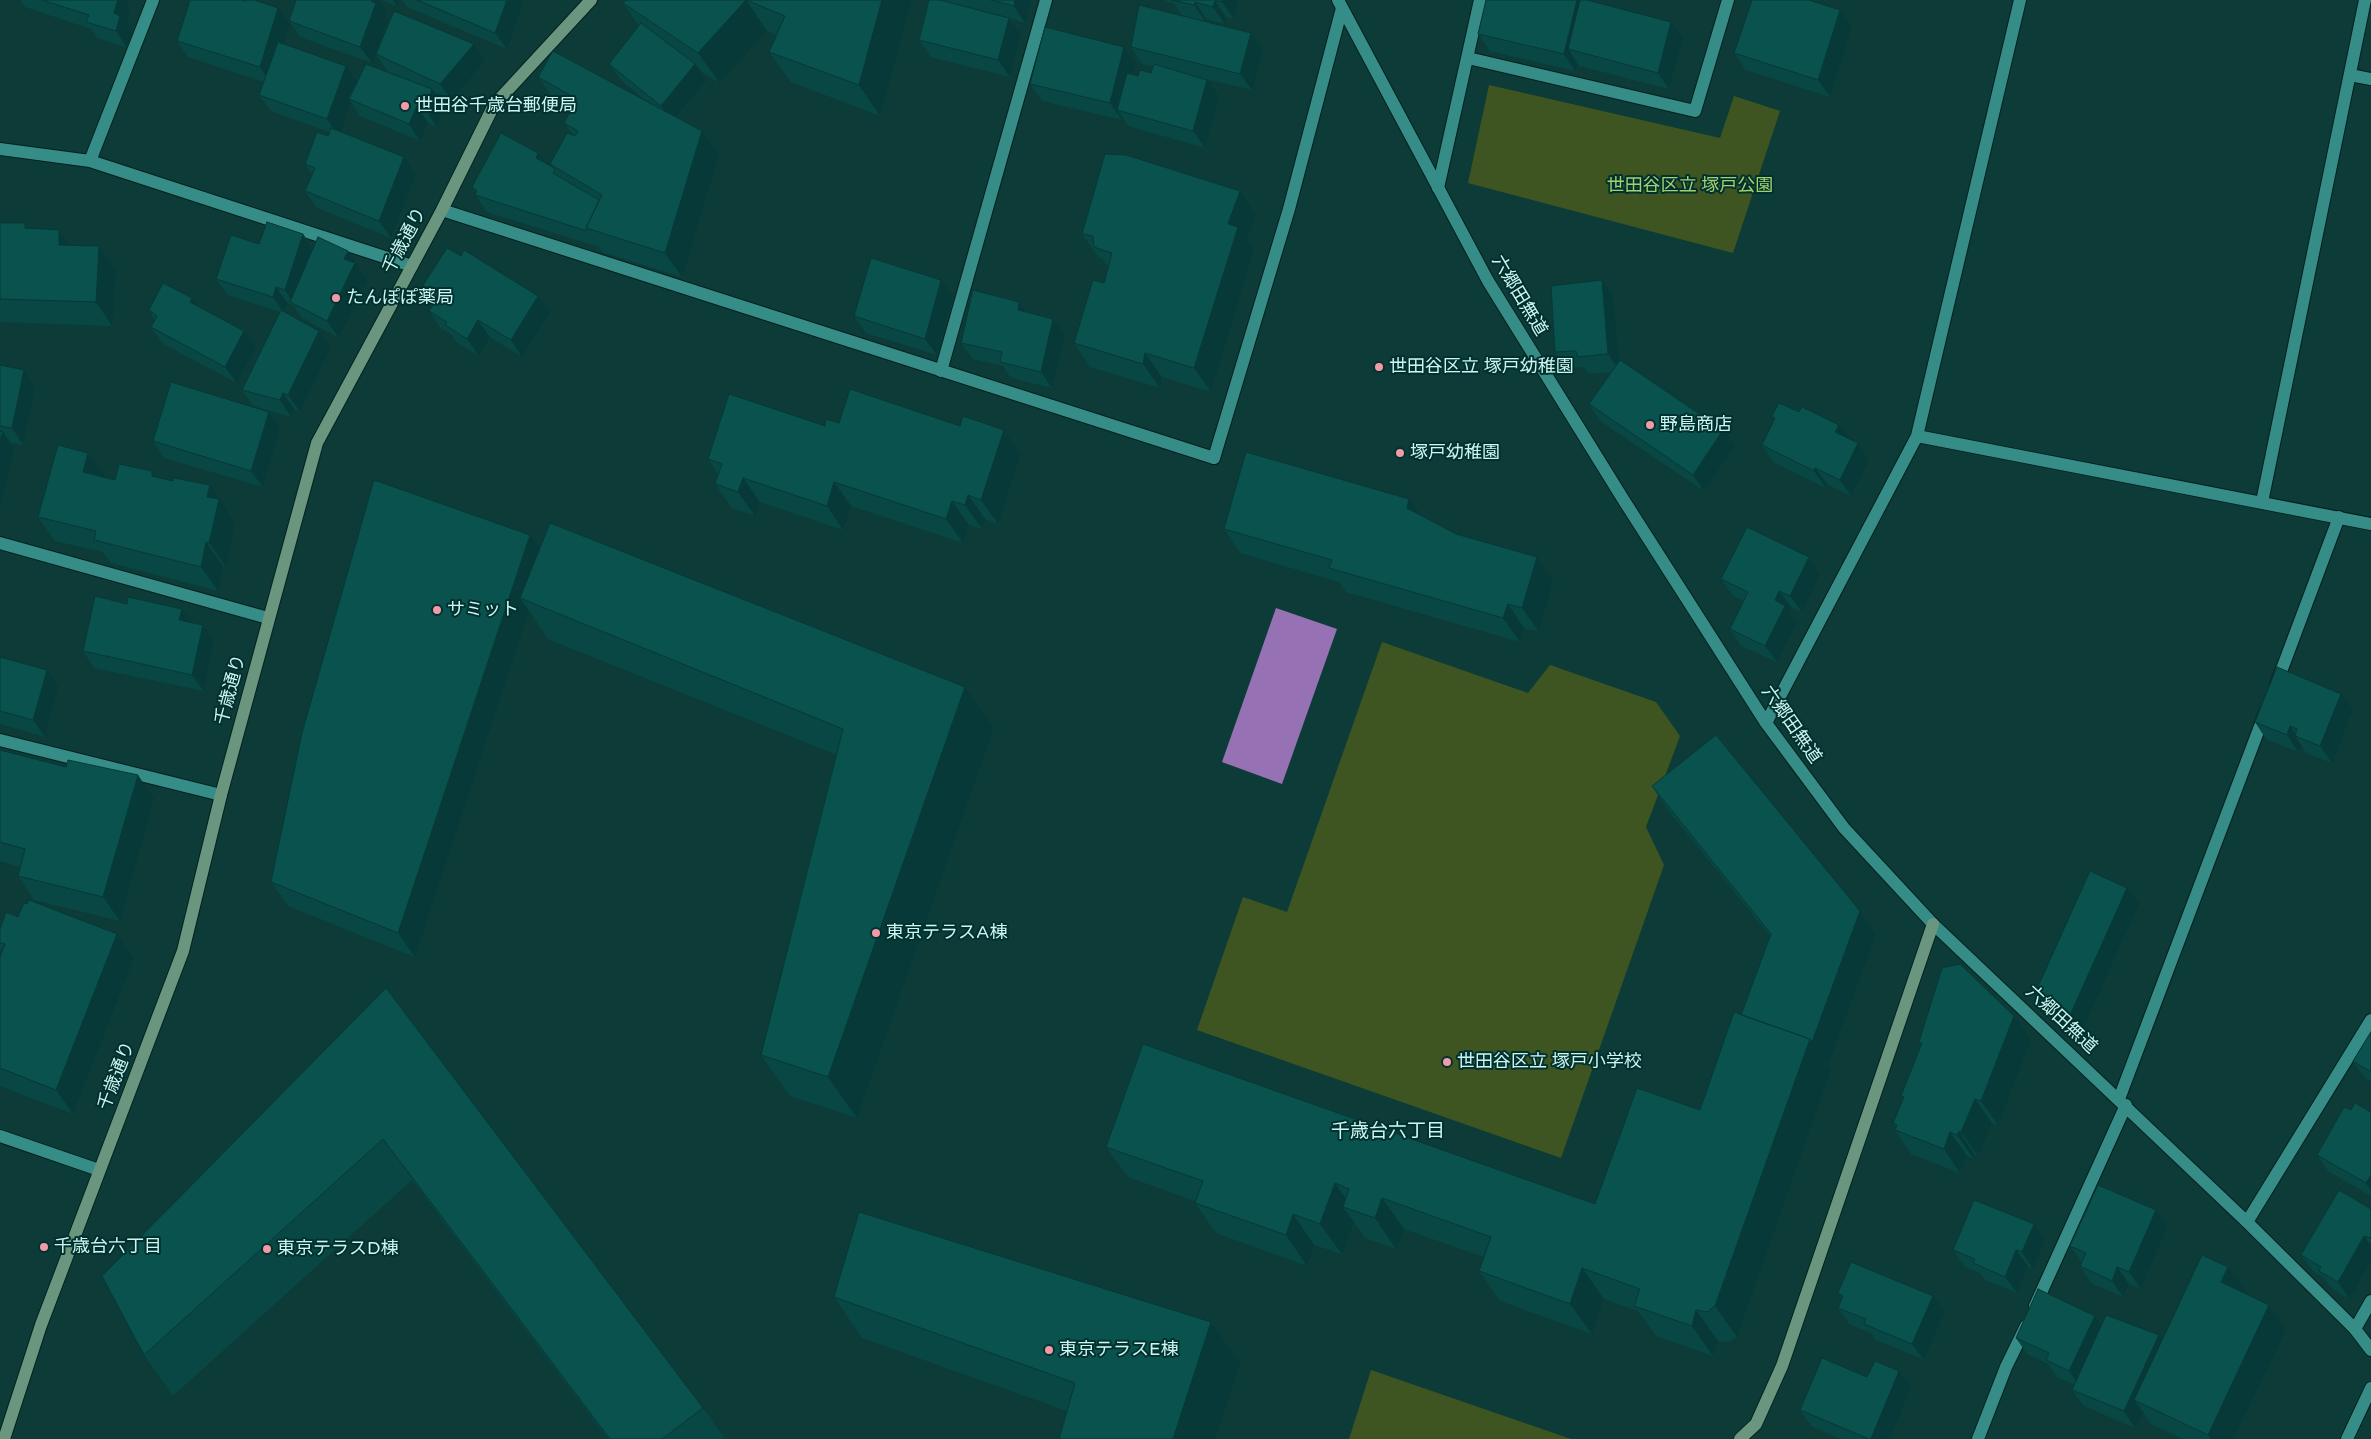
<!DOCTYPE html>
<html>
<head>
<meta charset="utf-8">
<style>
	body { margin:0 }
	canvas { display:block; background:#0c3b38 }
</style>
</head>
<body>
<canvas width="2371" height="1439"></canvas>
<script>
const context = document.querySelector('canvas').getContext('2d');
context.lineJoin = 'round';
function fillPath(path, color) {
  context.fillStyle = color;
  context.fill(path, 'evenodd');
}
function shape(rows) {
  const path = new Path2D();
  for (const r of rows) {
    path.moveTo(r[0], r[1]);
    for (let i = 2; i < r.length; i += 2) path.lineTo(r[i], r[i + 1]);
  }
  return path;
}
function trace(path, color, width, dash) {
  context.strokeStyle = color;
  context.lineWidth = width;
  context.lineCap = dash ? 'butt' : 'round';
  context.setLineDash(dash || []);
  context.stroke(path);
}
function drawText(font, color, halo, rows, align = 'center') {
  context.font = font + ' "Varela Round","Noto Sans JP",sans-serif';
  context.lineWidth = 4;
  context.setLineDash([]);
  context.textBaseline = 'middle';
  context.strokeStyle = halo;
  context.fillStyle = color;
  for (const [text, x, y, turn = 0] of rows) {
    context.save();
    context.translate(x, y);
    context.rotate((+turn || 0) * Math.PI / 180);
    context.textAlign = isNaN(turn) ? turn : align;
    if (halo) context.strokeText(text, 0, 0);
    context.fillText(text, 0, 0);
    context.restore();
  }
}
const green = shape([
	[1489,85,1720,138,1734,96,1780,111,1733,253,1468,183],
	[1382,642,1528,693,1550,665,1656,702,1680,736,1646,827,1664,865,1561,1158,1197,1030,1243,897,1287,912],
	[1371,1370,1571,1439,1349,1439]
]);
const water = shape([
	[1276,608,1337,629,1282,784,1222,762]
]);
const lane = shape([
	[1468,58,1695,111,1728,0],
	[1438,188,1480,0],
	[941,371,1046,0],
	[1214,458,1289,209,1342,8],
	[0,543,268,618],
	[2276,685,2339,517],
	[2119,1099,2265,713],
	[2035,1306,2126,1105],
	[2355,1329,2371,1301],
	[1978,1439,2006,1367,2026,1326],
	[2347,1439,2371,1388]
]);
const street = shape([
	[1338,0,1488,281,1623,499,1766,723,1844,828,1933,924,2247,1222,2355,1329,2371,1350],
	[2350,75,2371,79],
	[0,149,90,161,412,266],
	[90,161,153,0],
	[442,210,1214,458],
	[1917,436,2020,0],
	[2262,502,2365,0],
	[1766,723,1917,436,2371,524],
	[0,740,221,795],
	[0,1136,99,1170],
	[2247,1222,2371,1020]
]);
const secondary = shape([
	[4,1439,41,1325,183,951,221,795,317,443,442,210,494,105,591,0],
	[1740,1439,1756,1424,1782,1366,1933,924]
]);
const wall = shape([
	[20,0,129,0,127,8,130,13,127,25,132,32,127,48,98,38,91,29,25,7],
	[382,0,399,0,397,6],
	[402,0,524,0,507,49,407,7],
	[626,0,912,0,880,116,791,82,769,52,777,35,767,31,720,83,699,70,707,80,677,117,719,155,682,277,602,252,599,247,487,212,475,195,476,192,472,187,538,153,544,163,553,167,550,164,573,135,564,123,571,110,555,101,538,77,645,100,621,80,609,64,639,26,623,3],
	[944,0,1031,0,1025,23,1010,18,1021,34,1010,77,931,57,919,40,945,1],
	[1165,0,1238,0,1234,19,1226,17,1225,24,1206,19,1206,21,1251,33,1263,49,1252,90,1206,79,1219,96,1205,148,1128,126,1122,117,1122,120,1042,101,1030,84,1124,47,1136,63,1133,75,1138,76,1151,73,1153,66,1142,64,1131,47,1182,16,1174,3,1166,1],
	[1486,0,1591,0,1592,1,1683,38,1669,89,1579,66,1577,63,1575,71,1490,51,1478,34],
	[246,1,290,25,284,44,346,66,357,82,402,77,387,71,376,54,485,61,452,100,435,92,444,106,437,127,428,123,420,141,360,116,351,102,340,131,404,157,416,174,391,238,317,208,305,191,312,174,305,164,328,136,329,132,271,111,259,95,264,82,188,57,177,41],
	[386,10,384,15,388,20,372,63,300,37,289,21],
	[1840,10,1852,26,1830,97,1746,70,1734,53],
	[1256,215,1247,240,1254,250,1211,392,1162,377,1160,388,1090,367,1074,343,1104,283,1108,268,1102,258,1099,258,1082,234],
	[0,223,28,228,69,245,99,246,116,270,112,326,0,322],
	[303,234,313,249,359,267,359,269,367,280,339,338,302,318,293,305,288,304,285,312,319,331,331,347,300,412,295,410,291,417,253,406,242,390,280,312,228,295,216,279],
	[461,256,538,296,550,312,522,357,490,337,479,356,456,342,451,334,440,328,429,311,432,307,420,290],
	[1602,280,1613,296,1619,360,1735,446,1704,491,1600,421,1589,404,1611,372,1589,374,1584,367,1567,368,1555,352],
	[953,296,937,355,866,333,854,316],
	[1019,302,1027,312,1065,335,1052,388,1011,378,1003,366,973,359,961,343],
	[198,306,244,331,256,347,237,383,163,344,151,327,155,320,149,310],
	[0,365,24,370,35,387,23,445,10,442,14,448,0,509],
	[269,412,280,428,263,487,164,458,153,441],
	[1799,412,1839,425,1849,439,1858,443,1869,460,1851,496,1827,484,1826,488,1773,462,1762,445,1775,419,1772,416],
	[839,423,960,426,1004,430,1021,454,998,524,985,519,982,529,969,525,963,543,851,506,843,530,760,502,755,516,732,508,715,484,718,474,708,459,825,426],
	[105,477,105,478,115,480,157,478,173,481,210,485,235,523,226,567,223,566,218,591,111,563,103,552,55,541,38,517],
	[1421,516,1456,534,1537,557,1553,581,1539,632,1524,628,1520,642,1346,592,1339,582,1240,553,1224,529],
	[540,549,965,687,994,728,857,1118,790,1096,761,1055,837,755,548,639,529,611,415,957,288,906,271,882],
	[1809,557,1820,574,1802,612,1791,607,1789,611,1797,622,1777,662,1741,646,1730,629,1744,601,1733,596,1721,579],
	[127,604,182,609,192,623,203,625,214,641,204,691,94,668,83,651],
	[0,657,58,687,45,737,0,724],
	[2353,710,2332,763,2306,753,2301,745,2298,752,2266,739,2255,722],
	[0,750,154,799,120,921,34,900,18,876,20,867,0,861],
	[1652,786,1876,935,1828,1065,1831,1070,1737,1337,1729,1342,1718,1341,1713,1356,1656,1336,1638,1311,1604,1299,1592,1334,1500,1301,1479,1271,1484,1257,1404,1229,1396,1249,1365,1238,1354,1222,1342,1254,1314,1245,1307,1266,1216,1233,1195,1203,1195,1201,1128,1177,1106,1147,1595,1204,1700,1110,1741,1015,1770,936,1668,810],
	[2139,904,2079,1038,2048,1008,2036,991],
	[18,917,117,934,134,958,73,1114,0,1086,0,957,2,951,0,948,0,929],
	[386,988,703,1408,725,1439,608,1439,412,1180,173,1396,144,1355],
	[2014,1016,2031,1040,1998,1125,1992,1123,1978,1156,1975,1155,1974,1159,1967,1156,1960,1173,1911,1154,1895,1130,1896,1127,1893,1123,1903,1099,1901,1096,1921,1045,1919,1042],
	[2371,1032,2371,1081,2365,1078,2353,1061],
	[2351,1110,2371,1112,2371,1196,2328,1171,2317,1155],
	[2371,1209,2371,1261,2349,1299,2330,1287,2324,1278,2313,1271,2301,1255],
	[2034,1224,2045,1240,2033,1269,2028,1266,2017,1293,1985,1280,1980,1273,1965,1267,1953,1250],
	[2167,1227,2141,1289,2129,1284,2123,1297,2091,1283,2080,1266,2082,1262,2070,1246],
	[2245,1291,2244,1293,2269,1305,2286,1329,2234,1439,2183,1439,2151,1424,2143,1412,2135,1428,2084,1406,2072,1390,2075,1385,2057,1377,2048,1364,2027,1354,2016,1338,2095,1316,2102,1325,2159,1335,2162,1340],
	[1838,1293,1945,1312,1924,1360,1876,1340,1871,1333,1849,1324,1838,1308,1842,1299],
	[834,1297,1211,1322,1240,1363,1067,1411,862,1338],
	[1867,1377,1911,1388,1890,1439,1841,1439,1812,1427,1800,1410]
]);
const shadedWall = shape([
	[117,0,129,0,127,8,130,13,127,25,132,32,127,48,116,31,114,13],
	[372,0,379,0,386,10,384,15,388,20,372,63,360,47],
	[393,0,399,0,397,6],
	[507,0,524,0,507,49,495,33],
	[746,0,767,31,720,83,698,53],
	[882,0,912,0,880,116,859,85],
	[1015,0,1031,0,1025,23,1014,6],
	[1223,0,1238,0,1234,19,1222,2],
	[1577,0,1591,0,1592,1,1568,49,1577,63,1575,71,1564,54],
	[1215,1,1226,17,1225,24,1213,7],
	[1195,2,1206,19,1206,22,1194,5],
	[278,8,290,25,271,84,260,67],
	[1840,10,1852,26,1830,97,1818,80],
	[1009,18,1021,34,1010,77,998,60],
	[1671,22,1683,38,1669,89,1658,73],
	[1251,33,1263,49,1252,90,1240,74],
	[474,44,485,61,452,100,440,84],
	[1124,47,1136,63,1124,112,1117,110,1122,117,1122,120,1110,103],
	[695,64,707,80,672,122,661,106],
	[346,66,358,83,349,99,351,102,339,136,327,119],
	[1207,80,1219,96,1205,148,1193,131],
	[432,89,444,106,437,127,426,111],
	[417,106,428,123,420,141,409,124],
	[702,131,719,155,682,277,665,253],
	[538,153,549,169,536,158],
	[404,157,416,174,391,238,379,221],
	[1240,191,1256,215,1247,240,1254,250,1211,392,1194,368,1228,224],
	[59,230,76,254,59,245],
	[303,234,314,251,294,304,285,290],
	[99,246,116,270,112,326,96,302],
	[348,251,359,267,359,269,367,280,339,338,327,321,344,259],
	[941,280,953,296,937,355,925,339],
	[1602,280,1613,296,1620,371,1608,354],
	[276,287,288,304,284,313,273,297],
	[538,296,550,312,522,357,511,340],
	[192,298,204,315,190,302],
	[1019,302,1031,318,1018,310],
	[1053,319,1065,335,1052,388,1041,372],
	[478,320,490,337,479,356,467,339],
	[244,331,256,347,237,383,225,367],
	[319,331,331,347,300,412,288,395],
	[1145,353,1162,377,1160,388,1143,364],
	[24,370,35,387,23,445,12,428],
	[283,393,295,410,291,417,280,400],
	[269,412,280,428,263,487,251,471],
	[1839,425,1851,441,1835,432],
	[1004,430,1021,454,998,524,981,500],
	[1723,430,1735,446,1704,491,1693,475],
	[3,432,14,448,0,509,0,443],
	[1858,443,1869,460,1851,496,1840,480],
	[88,453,105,477,100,496,83,472],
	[1815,468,1827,484,1826,488,1814,471],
	[152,471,169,495,152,476],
	[743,478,760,502,755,516,738,492],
	[834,482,851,506,843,530,827,506],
	[210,485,235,523,226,567,209,543,207,497],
	[968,495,985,519,982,529,965,505],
	[1409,499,1426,523,1407,508],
	[952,501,969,525,963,543,946,519],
	[530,535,547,559,520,598,529,611,415,957,398,933],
	[206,542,223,566,218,591,201,567],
	[1537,557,1553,581,1539,632,1522,608],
	[1809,557,1820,574,1802,612,1790,596],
	[1779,591,1791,607,1789,611,1797,622,1777,662,1765,646,1775,600],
	[1508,604,1524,628,1520,642,1503,618],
	[182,609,194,625,179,620],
	[203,625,214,641,204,691,192,675],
	[47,670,58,687,45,737,33,720],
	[965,687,994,728,857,1118,828,1077],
	[2341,694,2353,710,2332,763,2320,746],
	[2290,726,2298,737,2295,736,2301,745,2298,752,2287,735],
	[138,775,154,799,120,921,103,897],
	[2127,888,2139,904,2079,1038,2067,1022],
	[1860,911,1876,935,1828,1065,1812,1042],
	[117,934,134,958,73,1114,56,1090],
	[2014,1016,2031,1040,1998,1125,1981,1101],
	[1810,1039,1831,1070,1737,1337,1715,1306],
	[1975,1099,1992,1123,1978,1156,1961,1132],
	[1959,1131,1975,1155,1974,1159,1957,1135],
	[1950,1132,1967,1156,1960,1173,1944,1149],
	[2371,1175,2371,1191,2366,1183],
	[1335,1183,1354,1211,1343,1207,1354,1222,1342,1254,1320,1224],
	[1382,1198,1404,1229,1396,1249,1375,1218],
	[2156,1210,2167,1227,2141,1289,2129,1272],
	[1293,1214,1314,1245,1307,1266,1286,1235],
	[2034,1224,2045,1240,2033,1269,2022,1252],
	[2364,1236,2371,1245,2371,1261,2349,1299,2338,1282],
	[2016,1250,2028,1266,2017,1293,2005,1277],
	[2117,1267,2129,1284,2123,1297,2112,1281],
	[2228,1267,2245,1291,2238,1306,2221,1282],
	[1582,1268,1604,1299,1592,1334,1570,1304],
	[1933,1296,1945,1312,1924,1360,1912,1344],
	[2269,1305,2286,1329,2234,1439,2211,1439,2208,1435],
	[1696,1310,1718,1341,1713,1356,1692,1326],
	[2095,1316,2107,1333,2081,1388,2069,1371],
	[1211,1322,1240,1363,1215,1439,1173,1439],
	[2159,1335,2170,1351,2134,1400,2143,1412,2135,1428,2124,1411],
	[1899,1371,1911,1388,1890,1439,1871,1439]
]);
const building = shape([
	[42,0,118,0,114,13,120,16,116,31,86,22,89,15,42,0],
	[190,0,242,0,246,1,247,0,254,0,278,8,260,67,177,41,190,0],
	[296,0,372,0,372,2,376,3,360,47,289,21,296,0],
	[417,0,507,0,495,33,417,0],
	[626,0,882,0,859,85,769,52,785,16,746,0,698,53,623,3,626,0],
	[929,0,940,0,1009,18,998,60,919,40,929,0],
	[991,0,1015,0,1014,6,991,0],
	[1172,0,1223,0,1222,2,1215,1,1213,7,1195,2,1194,5,1172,0],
	[1486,0,1577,0,1564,54,1478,34,1486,0],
	[1580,0,1587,0,1671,22,1658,73,1568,49,1580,0],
	[1752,0,1809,0,1840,10,1818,80,1734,53,1752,0],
	[1139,5,1251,33,1240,74,1131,47,1139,5],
	[394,11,474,44,440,84,376,54,394,11],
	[641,23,695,64,661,106,609,64,641,23],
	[1045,27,1124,47,1110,103,1030,84,1045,27],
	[278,42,346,66,327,119,259,95,278,42],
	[553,51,702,131,665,253,586,228,602,195,550,164,567,133,575,136,578,131,564,123,577,99,538,77,553,51],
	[366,64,432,89,426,111,417,106,409,124,349,99,366,64],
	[1154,64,1207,80,1193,131,1117,110,1127,73,1138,76,1140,70,1151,73,1154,64],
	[331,128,404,157,379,221,305,191,315,168,305,164,317,132,328,136,331,128],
	[501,133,538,153,536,158,553,167,555,170,553,173,599,200,586,228,587,231,475,195,477,191,472,187,501,133],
	[1105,154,1126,155,1240,191,1228,224,1238,227,1194,368,1145,353,1143,364,1074,343,1093,280,1104,283,1112,253,1094,247,1093,236,1082,234,1105,154],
	[267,222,303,234,285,290,276,287,273,297,216,279,231,235,259,244,267,222],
	[0,223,25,223,25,228,59,230,59,245,99,246,96,302,0,299,0,223],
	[318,237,348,251,344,259,355,263,327,321,290,302,318,237],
	[447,248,461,256,464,250,538,296,511,340,478,320,467,339,445,325,447,322,429,311,436,300,420,290,447,248],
	[871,258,941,280,925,339,854,316,871,258],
	[1602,280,1608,354,1578,357,1576,351,1555,352,1551,286,1602,280],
	[163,283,192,298,190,302,244,331,225,367,151,327,157,316,149,310,163,283],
	[973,290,1019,302,1018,310,1053,319,1041,372,1000,362,1002,352,961,343,973,290],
	[281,310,319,331,288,395,283,393,280,400,242,390,281,310],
	[1620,360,1723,430,1693,475,1589,404,1620,360],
	[0,365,24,370,12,428,0,426,0,365],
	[171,382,269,412,251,471,153,441,171,382],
	[850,389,960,426,963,416,1004,430,981,500,968,495,965,505,952,501,946,519,834,482,827,506,743,478,738,492,715,484,722,464,708,459,729,394,825,426,826,419,839,423,850,389],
	[1779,403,1799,412,1802,407,1839,425,1835,432,1858,443,1840,480,1815,468,1814,471,1762,445,1775,418,1772,416,1779,403],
	[0,431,3,432,0,443,0,431],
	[58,445,88,453,83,472,115,480,119,464,152,471,152,476,173,481,174,478,210,485,207,497,219,499,209,543,206,542,201,567,94,540,96,531,38,517,58,445],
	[1246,452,1409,499,1407,508,1456,534,1537,557,1522,608,1508,604,1503,618,1329,568,1332,560,1224,529,1246,452],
	[374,480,530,535,398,933,271,882,302,733,374,480],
	[550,523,965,687,828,1077,761,1055,843,729,520,598,550,523],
	[1747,527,1809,557,1790,596,1779,591,1775,600,1785,606,1765,646,1730,629,1748,592,1721,579,1747,527],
	[95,596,127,604,128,597,182,609,179,620,203,625,192,675,83,651,95,596],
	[0,657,47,670,33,720,0,711,0,657],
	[2277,667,2341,694,2320,746,2295,736,2297,729,2290,726,2287,735,2255,722,2277,667],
	[1716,735,1860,911,1812,1042,1810,1039,1741,1015,1771,934,1652,786,1716,735],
	[0,750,66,767,68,760,138,775,103,897,18,876,25,849,0,842,0,750],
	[2090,871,2127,888,2067,1022,2036,991,2090,871],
	[29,900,117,934,56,1090,0,1068,0,957,5,944,0,943,0,929,6,912,18,917,24,903,27,904,29,900],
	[1960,964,2014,1016,1981,1101,1975,1099,1961,1132,1959,1131,1957,1135,1950,1132,1944,1149,1895,1130,1897,1125,1893,1123,1904,1097,1901,1096,1922,1043,1919,1042,1942,968,1960,964],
	[386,988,703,1408,662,1439,610,1439,383,1139,144,1355,102,1276,386,988],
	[1734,1012,1810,1039,1715,1306,1707,1312,1696,1310,1692,1326,1634,1306,1640,1289,1582,1268,1570,1304,1479,1271,1491,1237,1382,1198,1375,1218,1343,1207,1349,1189,1335,1183,1320,1224,1293,1214,1286,1235,1195,1203,1203,1181,1106,1147,1143,1044,1595,1204,1637,1088,1700,1110,1734,1012],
	[2371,1032,2371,1072,2353,1061,2371,1032],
	[2355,1103,2371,1112,2371,1175,2366,1183,2317,1155,2344,1107,2351,1110,2355,1103],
	[2098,1185,2156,1210,2129,1272,2117,1267,2112,1281,2080,1266,2086,1253,2070,1246,2098,1185],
	[2339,1190,2371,1209,2371,1236,2370,1238,2364,1236,2338,1282,2319,1271,2321,1267,2301,1255,2339,1190],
	[1974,1200,2034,1224,2022,1252,2016,1250,2005,1277,1973,1263,1975,1259,1953,1250,1974,1200],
	[859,1212,1211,1322,1173,1439,1059,1439,1075,1383,834,1297,859,1212],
	[2202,1255,2228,1267,2221,1282,2269,1305,2208,1435,2134,1400,2202,1255],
	[1851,1262,1933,1296,1912,1344,1864,1324,1866,1319,1838,1308,1843,1296,1838,1293,1851,1262],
	[2038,1289,2095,1316,2069,1371,2046,1360,2049,1353,2016,1338,2038,1289],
	[2106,1315,2159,1335,2124,1411,2072,1390,2106,1315],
	[1822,1358,1867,1377,1875,1361,1899,1371,1871,1439,1869,1439,1800,1410,1822,1358],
	[1807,1437,1813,1439,1806,1439,1807,1437]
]);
const markers = [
	[405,106,5,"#f39aa9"],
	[336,298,5,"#f39aa9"],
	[1379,367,5,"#f39aa9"],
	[1650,425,5,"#f39aa9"],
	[1400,453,5,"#f39aa9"],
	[437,610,5,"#f39aa9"],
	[876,933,5,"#f39aa9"],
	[1447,1062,5,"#f39aa9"],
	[44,1247,5,"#f39aa9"],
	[267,1249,5,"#f39aa9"],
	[1049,1350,5,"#f39aa9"]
];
const poiNames = [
	["世田谷千歳台郵便局",415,106],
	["たんぽぽ薬局",346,298],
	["世田谷区立 塚戸幼稚園",1389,367],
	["野島商店",1660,425],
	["塚戸幼稚園",1410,453],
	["サミット",447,610],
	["東京テラスA棟",886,933],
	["世田谷区立 塚戸小学校",1457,1062],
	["千歳台六丁目",54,1247],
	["東京テラスD棟",277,1249],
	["東京テラスE棟",1059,1350]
];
const parkNames = [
	["世田谷区立 塚戸公園",1690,186]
];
const streetNames = [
	["千歳通り",405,241,-62],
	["六郷田無道",1519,296,59],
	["千歳通り",231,690,-75],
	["六郷田無道",1791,725,55],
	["六郷田無道",2061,1020,43],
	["千歳通り",117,1076,-69]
];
const neighbourhoodNames = [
	["千歳台六丁目",1388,1132]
];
fillPath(green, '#3e5521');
fillPath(water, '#9671b3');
trace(lane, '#05201e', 14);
trace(street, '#05201e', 14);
trace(secondary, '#05201e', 14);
trace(lane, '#368c86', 12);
trace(street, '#368c86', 12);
trace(secondary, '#6a957e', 12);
fillPath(wall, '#084743');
fillPath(shadedWall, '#063937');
fillPath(building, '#09524e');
trace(building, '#063937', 1);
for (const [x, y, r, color] of markers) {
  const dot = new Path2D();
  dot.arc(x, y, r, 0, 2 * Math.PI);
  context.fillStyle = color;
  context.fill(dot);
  trace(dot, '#00312e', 2);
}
drawText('18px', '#cdf5f1', '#00312e', poiNames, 'left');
drawText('18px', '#a3cf6e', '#00312e', parkNames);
drawText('18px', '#cdf5f1', '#00312e', streetNames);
drawText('19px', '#cdf5f1', '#00312e', neighbourhoodNames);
</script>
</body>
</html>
